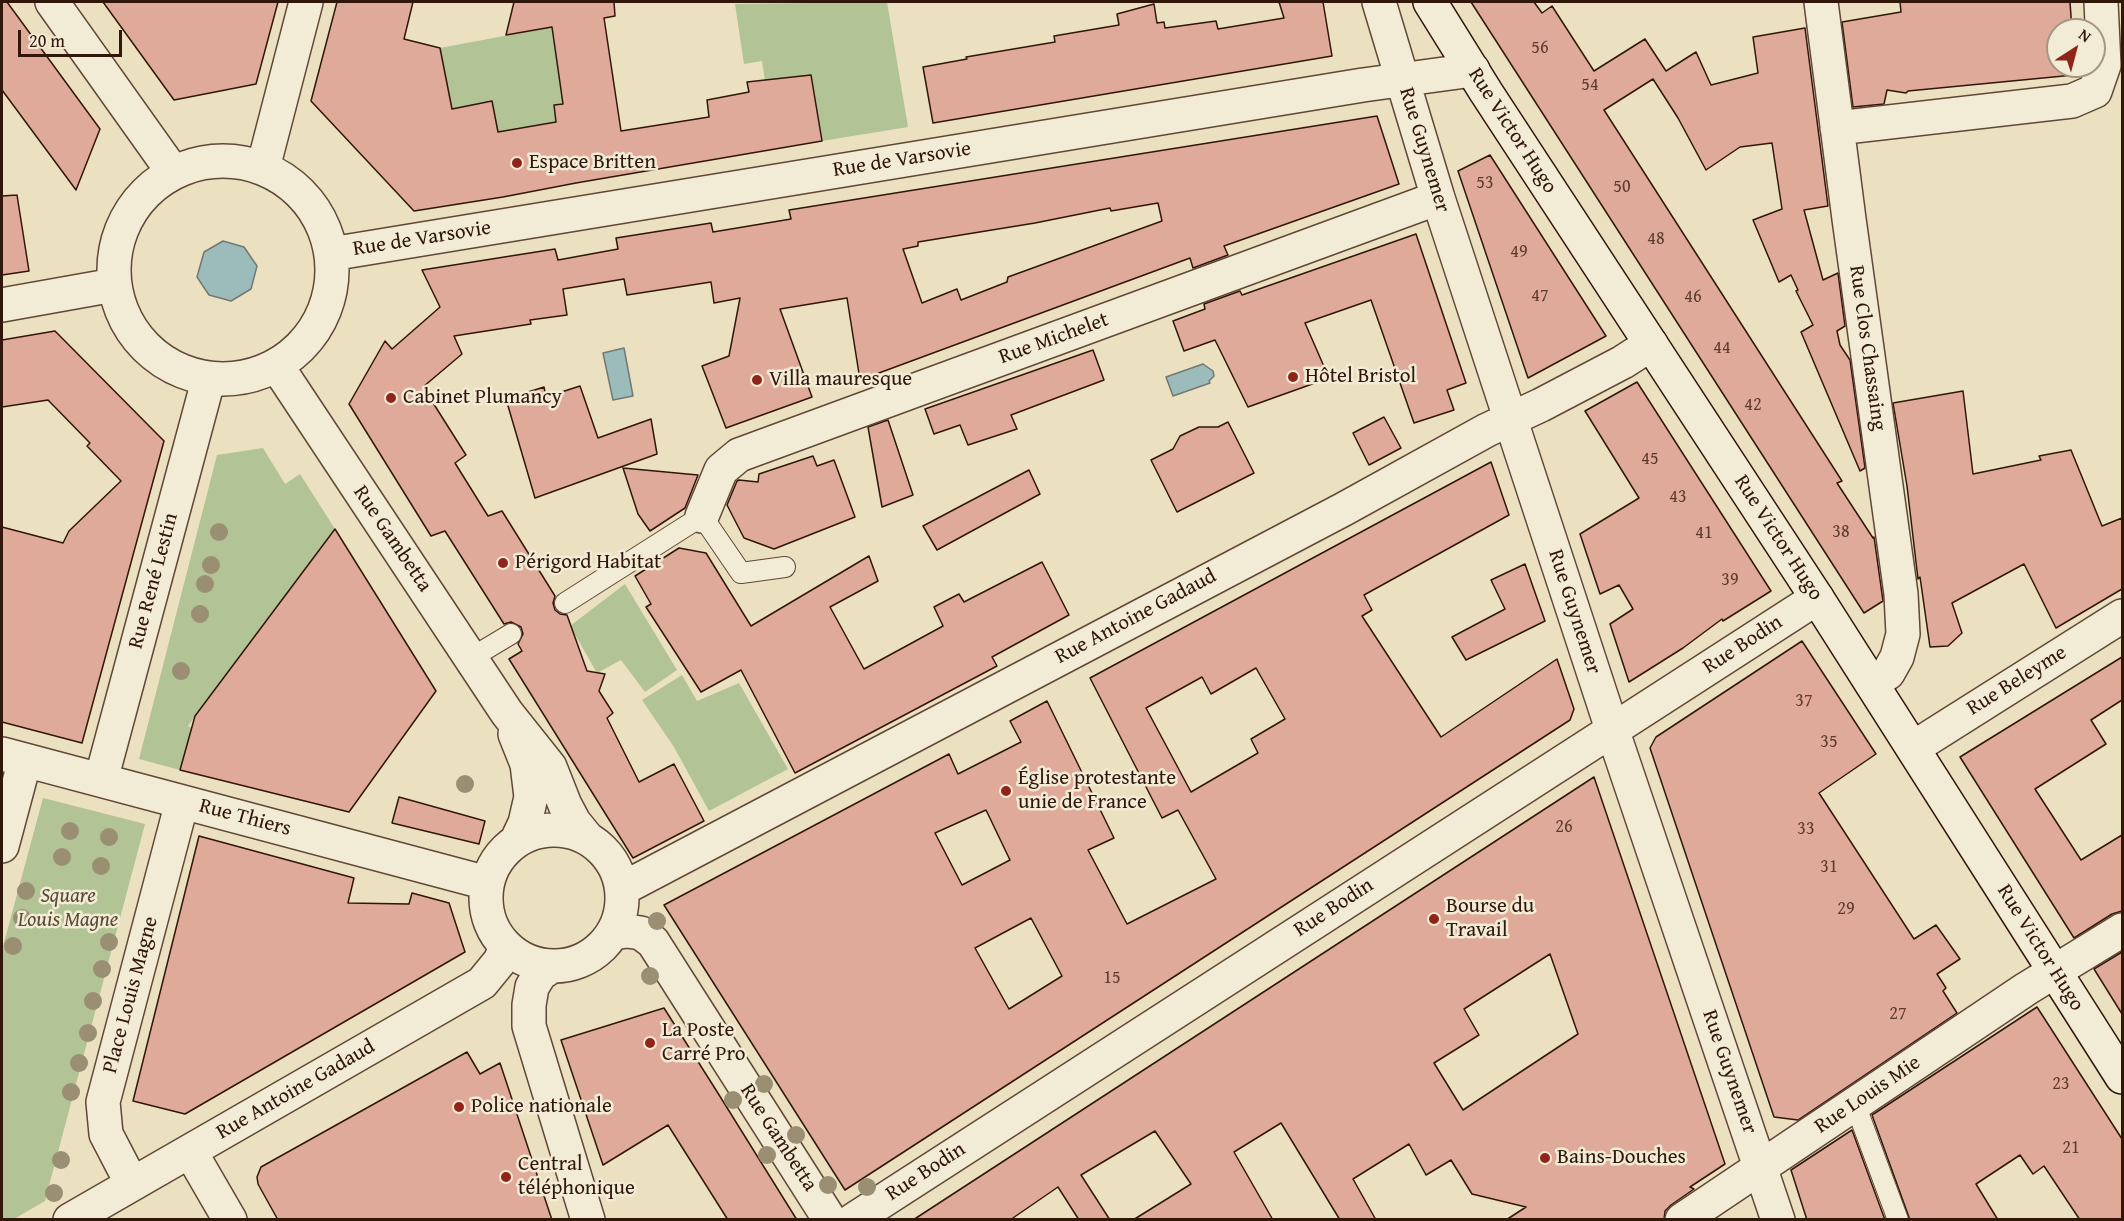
<!DOCTYPE html>
<html>
<head>
<meta charset="utf-8">
<style>
	body { margin:0 }
	#map { position:relative; width:2124px; height:1221px; overflow:hidden; background:#ebe0bf; font-family:"Gentium Book Plus",serif }
	canvas { display:block }
	.frame { position:absolute; inset:0; border:3px solid #31160a; pointer-events:none }
	.north { position:absolute; left:2046px; top:18px; width:60px; height:60px; box-sizing:border-box; background:#f2ebd5; border:2px solid #a59684; border-radius:50%; rotate:36deg; font-size:16px; font-weight:700; line-height:24px; text-align:center; color:#31160a }
	.north::after { content:''; display:block; margin:auto; width:21px; height:27px; background:#8f2418; clip-path:polygon(50% 0,100% 100%,50% 72%,0 100%) }
	.scale { position:absolute; left:18px; top:30px; width:104px; height:27px; box-sizing:border-box; border:3px solid #31160a; border-top:0; padding-left:8px; font-size:18px; line-height:21px; white-space:nowrap; color:#31160a; -webkit-text-stroke:4px #f2ebd5; paint-order:stroke }
</style>
</head>
<body>
<div id="map">
<canvas width="2124" height="1221"></canvas>
<div class="frame"></div>
<div class="north">N</div>
<div class="scale">20 m</div>
</div>
<script>
const context = document.querySelector('canvas').getContext('2d');
context.lineJoin = 'round';
function fillPath(path, color) {
  context.fillStyle = color;
  context.fill(path, 'evenodd');
}
function shape(rows) {
  const path = new Path2D();
  for (const r of rows) {
    if (r.length === 3) {
      path.moveTo(r[0] + r[2], r[1]);
      path.arc(r[0], r[1], r[2], 0, 2 * Math.PI);
      continue;
    }
    path.moveTo(r[0], r[1]);
    for (let i = 2; i < r.length; i += 2) path.lineTo(r[i], r[i + 1]);
  }
  return path;
}
function trace(path, color, width, dash) {
  context.strokeStyle = color;
  context.lineWidth = width;
  context.lineCap = dash ? 'butt' : 'round';
  context.setLineDash(dash || []);
  context.stroke(path);
}
function drawText(font, color, halo, rows, align = 'center') {
  context.font = font + ' "Gentium Book Plus",serif';
  context.lineWidth = 5;
  context.setLineDash([]);
  context.textBaseline = 'middle';
  context.strokeStyle = halo;
  context.fillStyle = color;
  for (const [text, x, y, turn = 0] of rows) {
    context.save();
    context.translate(x, y);
    context.rotate((+turn || 0) * Math.PI / 180);
    context.textAlign = isNaN(turn) ? turn : align;
    if (halo) context.strokeText(text, 0, 0);
    context.fillText(text, 0, 0);
    context.restore();
  }
}
const green = shape([
	[887,2,908,127,822,141,811,75,765,81,762,61,744,64,735,4],
	[552,27,563,104,554,105,556,122,498,132,492,101,463,107,458,143,440,48],
	[263,448,285,484,300,474,335,529,188,726,192,728,180,770,139,759,217,455],
	[625,584,677,670,645,692,621,660,597,673,570,626],
	[682,675,697,701,739,683,788,769,709,811,674,747,642,700],
	[43,798,145,824,45,1201,14,1219,2,1219,2,950]
]);
const water = shape([
	[223,241,244,247,257,266,251,289,231,301,209,295,197,277,204,252,223,241],
	[624,348,633,396,613,400,603,353,624,348],
	[1203,364,1213,371,1214,376,1209,381,1210,383,1173,396,1166,377,1203,364]
]);
const building = shape([
	[2,2,7,2,100,129,76,190,2,90,2,2],
	[103,2,278,2,256,84,174,100,103,2],
	[337,2,413,2,404,39,440,48,452,109,492,101,498,132,556,122,554,105,563,104,552,27,506,35,514,2,614,2,615,16,604,18,621,131,709,117,707,100,749,92,747,82,811,75,822,141,576,183,503,197,414,211,311,101,337,2],
	[1279,2,1323,2,1332,56,933,123,923,67,967,59,966,57,1055,42,1054,36,1119,25,1117,14,1154,4,1157,23,1164,22,1165,28,1216,21,1218,29,1284,18,1279,2],
	[1471,2,1534,2,1542,13,1552,6,1594,71,1645,39,1666,71,1696,52,1711,85,1758,73,1753,37,1805,28,1828,206,1804,210,1823,280,1838,273,1845,326,1837,331,1840,345,1850,360,1865,468,1860,471,1801,332,1813,325,1796,291,1798,290,1791,275,1779,282,1753,220,1782,209,1772,143,1740,147,1706,170,1678,118,1653,79,1604,110,1842,481,1837,483,1873,538,1874,537,1883,601,1864,613,1471,2],
	[1900,2,2070,2,2072,30,2058,30,2058,66,2074,66,2074,75,1908,91,1906,93,1887,90,1884,104,1853,107,1842,22,1901,12,1900,2],
	[1377,116,1399,184,1224,246,1228,255,1193,268,1190,258,860,380,847,298,780,309,812,397,726,428,702,366,729,356,740,298,714,303,711,282,627,295,624,279,563,289,567,315,530,320,531,324,454,336,462,354,423,387,466,455,455,463,488,516,502,511,555,596,553,603,555,610,560,614,567,615,587,671,605,674,599,691,613,713,607,718,639,782,674,764,704,821,633,858,509,659,522,651,518,644,523,634,521,627,511,622,504,624,445,531,431,536,349,404,385,341,392,349,440,307,422,270,555,249,558,260,618,249,616,238,711,223,713,232,791,219,789,210,1377,116],
	[1158,203,1162,221,1008,277,1007,282,961,300,957,289,922,303,903,249,918,246,918,242,1035,223,1110,208,1111,211,1158,203],
	[1490,155,1606,336,1528,378,1458,171,1490,155],
	[17,195,29,271,2,275,2,196,17,195],
	[1416,234,1466,383,1447,390,1454,410,1414,423,1371,300,1305,323,1329,378,1248,407,1215,340,1184,351,1173,321,1205,309,1204,304,1240,291,1242,295,1416,234],
	[55,331,164,441,82,743,2,722,2,527,63,543,69,531,121,481,87,446,90,443,48,400,2,407,2,340,55,331],
	[1093,350,1104,380,1011,415,1017,429,968,445,960,425,934,434,925,409,1093,350],
	[1637,382,1771,591,1723,621,1722,619,1683,648,1629,682,1610,624,1633,609,1619,585,1600,594,1580,534,1639,498,1585,411,1637,382],
	[580,386,598,438,651,419,657,454,535,498,506,399,544,387,546,397,580,386],
	[1963,391,1973,474,2041,460,2039,456,2071,450,2102,526,2122,518,2122,589,2056,628,2024,564,1952,603,1962,633,1948,646,1930,647,1920,577,1918,579,1907,486,1893,403,1963,391],
	[1384,417,1401,448,1369,465,1353,433,1384,417],
	[888,420,913,495,882,507,868,427,888,420],
	[1228,422,1254,473,1177,512,1151,460,1173,449,1180,436,1199,427,1218,427,1228,422],
	[813,456,817,466,834,460,855,517,774,549,744,538,727,505,737,481,739,480,758,482,759,474,813,456],
	[1491,462,1509,515,1364,595,1372,610,1362,616,1441,737,1557,659,1574,709,1570,720,845,1190,664,905,949,754,958,774,1021,742,1010,721,1047,701,1114,838,1088,850,1127,924,1216,879,1178,810,1162,818,1090,678,1491,462],
	[1256,668,1285,719,1251,739,1258,753,1191,792,1146,708,1202,677,1211,694,1256,668],
	[986,810,1010,860,962,885,935,833,986,810],
	[1031,918,1062,976,1009,1009,975,948,1031,918],
	[623,468,698,475,685,508,650,531,638,514,623,468],
	[1029,470,1040,494,937,550,923,526,1029,470],
	[335,529,436,691,349,812,180,770,195,716,335,529],
	[679,548,706,553,751,626,869,556,878,581,830,607,864,669,943,626,934,607,959,594,964,602,1042,562,1069,615,992,657,997,666,795,773,741,670,701,692,646,607,651,604,635,576,679,548],
	[1525,564,1545,621,1466,660,1452,637,1505,609,1491,580,1525,564],
	[1802,641,1876,754,1819,793,1914,939,1936,925,1960,959,1937,974,1946,988,1943,991,1957,1013,1798,1120,1774,1117,1650,748,1656,737,1802,641],
	[2122,657,2122,700,2091,720,2106,744,2035,789,2081,860,2122,835,2122,911,2112,914,2074,938,1960,757,2122,657],
	[1594,777,1725,1164,1690,1187,1694,1189,1671,1205,1665,1211,1664,1220,1506,1220,1526,1207,1472,1194,1451,1160,1426,1175,1409,1144,1353,1179,1376,1220,1340,1220,1281,1123,1234,1152,1273,1220,1133,1220,1191,1184,1155,1131,1081,1175,1110,1220,1079,1220,1058,1187,1010,1220,913,1220,1594,777],
	[1550,954,1578,1034,1463,1110,1434,1063,1479,1035,1464,1009,1550,954],
	[399,797,485,821,479,844,392,823,399,797],
	[199,836,354,878,348,903,409,904,412,893,449,903,465,952,185,1114,133,1101,199,836],
	[2122,952,2122,1014,2094,969,2122,952],
	[2037,1007,2122,1139,2122,1220,2080,1220,2044,1166,2033,1174,2020,1155,1976,1184,1998,1220,1910,1220,1872,1115,2037,1007],
	[664,1008,716,1090,797,1220,728,1220,668,1125,603,1165,561,1040,664,1008],
	[467,1052,480,1074,500,1063,552,1220,278,1220,258,1184,257,1177,261,1167,467,1052],
	[1852,1130,1885,1220,1807,1220,1791,1170,1852,1130]
]);
const lane = shape([
	[565,603,702,516,741,573,785,567],
	[471,658,511,634],
	[1855,1104,1898,1220]
]);
const street = shape([
	[52,2,173,172],
	[1379,2,1438,198,1612,729,1778,1220],
	[1821,2,1849,219,1901,594,1903,634,1897,657,1888,673,1872,684],
	[1837,128,2072,101,2095,91,2104,65,2101,2],
	[223,270,109],
	[263,168,306,2],
	[331,254,1363,85,1473,70],
	[2,305,114,285],
	[277,366,507,713,550,767,565,805,574,822,587,838],
	[702,516,721,470,739,455,1438,198],
	[515,734,527,764,531,797,525,823,517,840],
	[1913,748,2122,616],
	[2,754,487,883],
	[101,780,208,381],
	[554,898,68],
	[2,846,25,760],
	[622,889,1344,509,1487,430,1541,405,1623,362,1651,344],
	[613,933,627,931,641,933,653,942,830,1220],
	[552,966,540,974,532,987,529,1005,529,1026,588,1220],
	[190,1151,230,1220],
	[132,1184,106,1134,103,1102,182,802],
	[70,1220,482,983,500,961,505,949,504,944],
	[853,1220,1817,598],
	[1682,1220,2026,989,2122,930]
]);
const secondary = shape([
	[1430,2,1486,92,1817,598,2122,1077]
]);
const trees = [
	[219,532],
	[211,565],
	[205,584],
	[200,614],
	[181,671],
	[465,784],
	[70,831],
	[109,837],
	[62,857],
	[101,866],
	[26,891],
	[22,918],
	[657,921],
	[109,942],
	[13,946],
	[102,969],
	[650,976],
	[93,1001],
	[88,1033],
	[79,1063],
	[764,1084],
	[71,1092],
	[733,1100],
	[796,1135],
	[767,1155],
	[61,1160],
	[828,1185],
	[867,1187],
	[54,1193]
];
const markers = [
	[517,163,6,"#8f2418"],
	[1293,377,6,"#8f2418"],
	[757,380,6,"#8f2418"],
	[391,398,6,"#8f2418"],
	[503,563,6,"#8f2418"],
	[1006,791,6,"#8f2418"],
	[1434,919,6,"#8f2418"],
	[650,1043,6,"#8f2418"],
	[459,1107,6,"#8f2418"],
	[1545,1158,6,"#8f2418"],
	[506,1177,6,"#8f2418"]
];
const numberNames = [
	["56",1540,48],
	["54",1590,85],
	["53",1485,183],
	["50",1622,187],
	["48",1656,239],
	["49",1519,252],
	["47",1540,296],
	["46",1693,297],
	["44",1722,348],
	["42",1753,405],
	["45",1650,459],
	["43",1678,497],
	["38",1841,532],
	["41",1704,533],
	["39",1730,580],
	["37",1804,701],
	["35",1829,742],
	["26",1564,827],
	["33",1806,829],
	["31",1829,867],
	["29",1846,909],
	["15",1112,978],
	["27",1898,1014],
	["23",2061,1084],
	["21",2071,1148]
];
const streetNames = [
	["Rue Victor Hugo",1512,131,57],
	["Rue Guynemer",1424,150,73],
	["Rue de Varsovie",902,160,-9],
	["Rue de Varsovie",422,239,-9],
	["Rue Michelet",1054,339,-20],
	["Rue Clos Chassaing",1867,348,82],
	["Rue Victor Hugo",1778,538,57],
	["Rue Gambetta",392,539,56],
	["Rue René Lestin",154,581,-75],
	["Rue Guynemer",1574,612,72],
	["Rue Antoine Gadaud",1136,617,-28],
	["Rue Bodin",1743,645,-33],
	["Rue Beleyme",2017,681,-32],
	["Rue Thiers",245,818,15],
	["Rue Bodin",1334,908,-33],
	["Rue Victor Hugo",2040,948,58],
	["Place Louis Magne",131,995,-75],
	["Rue Guynemer",1729,1072,71],
	["Rue Antoine Gadaud",296,1090,-30],
	["Rue Louis Mie",1868,1095,-34],
	["Rue Gambetta",778,1138,57],
	["Rue Bodin",926,1172,-33]
];
const poiNames = [
	["Espace Britten",529,163],
	["Hôtel Bristol",1305,377],
	["Villa mauresque",769,380],
	["Cabinet Plumancy",403,398],
	["Périgord Habitat",515,563],
	["Église protestante",1018,779],
	["unie de France",1018,803],
	["Bourse du",1446,907],
	["Travail",1446,931],
	["La Poste",662,1031],
	["Carré Pro",662,1055],
	["Police nationale",471,1107],
	["Bains-Douches",1557,1158],
	["Central",518,1165],
	["téléphonique",518,1189]
];
const parkNames = [
	["Square",68,897],
	["Louis Magne",68,921]
];
fillPath(green, '#b2c396');
fillPath(water, '#9cbbbb');
trace(water, '#717974', 1.5);
fillPath(building, '#dfaa99');
trace(building, '#31160a', 1.5);
trace(lane, '#604837', 22);
trace(street, '#604837', 36);
trace(secondary, '#31160a', 36);
trace(lane, '#f2ebd5', 20);
trace(street, '#f2ebd5', 33);
trace(secondary, '#f2ebd5', 33);
context.fillStyle = '#9a8e73';
for (const [x, y] of trees) {
  context.beginPath();
  context.arc(x, y, 9, 0, 2 * Math.PI);
  context.fill();
}
for (const [x, y, r, color] of markers) {
  const dot = new Path2D();
  dot.arc(x, y, r, 0, 2 * Math.PI);
  context.fillStyle = color;
  context.fill(dot);
  trace(dot, '#f2ebd5', 2);
}
drawText('18px', '#5c3b2e', null, numberNames);
drawText('21px', '#31160a', '#f2ebd5', streetNames);
drawText('21px', '#31160a', '#f2ebd5', poiNames, 'left');
drawText('italic 21px', '#584a34', '#f2ebd5', parkNames);
</script>
</body>
</html>
